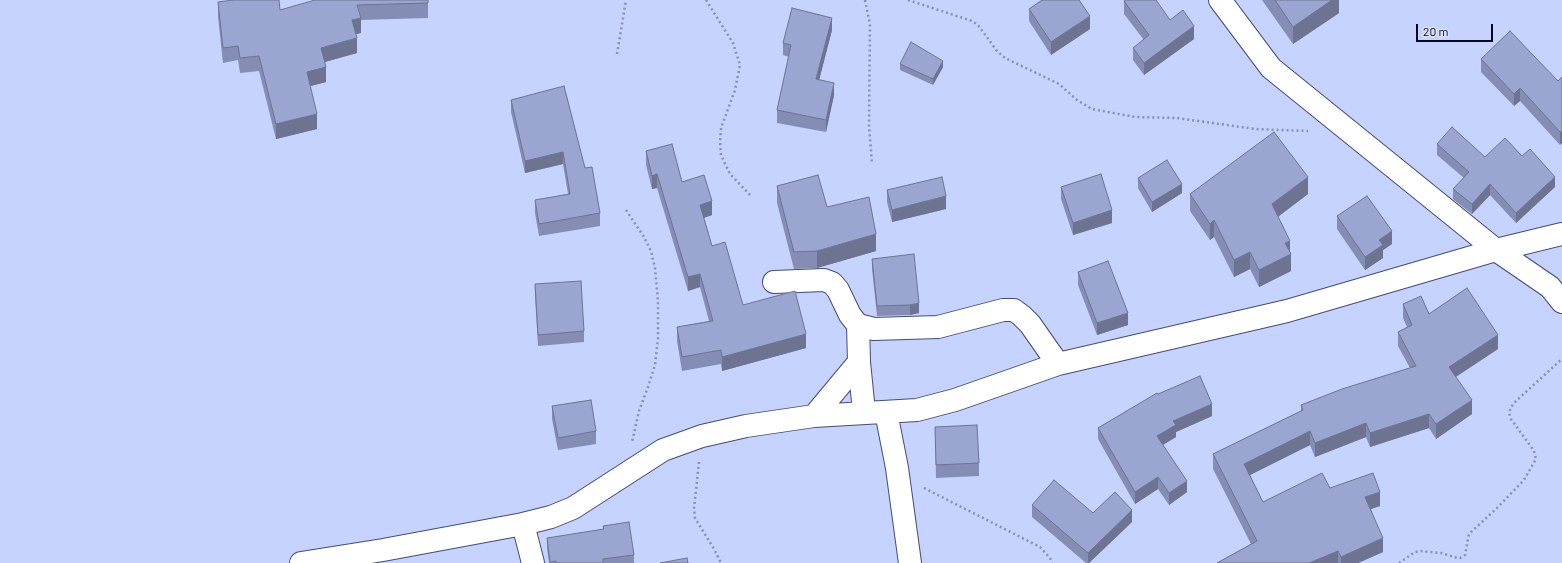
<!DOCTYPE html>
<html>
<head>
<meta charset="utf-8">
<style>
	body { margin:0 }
	#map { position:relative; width:1562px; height:563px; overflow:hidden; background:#c6d2ff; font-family:Barlow,sans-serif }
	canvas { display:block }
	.scale { position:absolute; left:1416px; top:24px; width:77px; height:18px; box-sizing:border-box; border:2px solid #070a19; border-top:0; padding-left:5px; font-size:12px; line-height:14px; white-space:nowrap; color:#070a19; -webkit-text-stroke:3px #d8e0fb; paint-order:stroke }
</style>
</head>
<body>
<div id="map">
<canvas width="1562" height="563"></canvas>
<div class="scale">20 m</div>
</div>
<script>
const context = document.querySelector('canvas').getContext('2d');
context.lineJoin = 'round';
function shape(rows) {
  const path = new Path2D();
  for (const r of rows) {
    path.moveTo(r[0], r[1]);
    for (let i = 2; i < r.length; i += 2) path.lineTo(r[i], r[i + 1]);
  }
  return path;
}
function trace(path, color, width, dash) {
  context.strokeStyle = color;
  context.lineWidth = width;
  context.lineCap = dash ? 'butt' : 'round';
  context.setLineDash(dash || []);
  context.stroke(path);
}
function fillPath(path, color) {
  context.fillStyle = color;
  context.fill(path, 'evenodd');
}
const path = shape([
	[706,0,733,43,740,65,735,90,721,128,720,142,721,155,730,174,752,197],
	[865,0,870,24,869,125,872,164],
	[908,0,972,21,978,25,997,51,1005,58,1059,84,1077,100,1092,109,1135,117,1177,118,1255,129,1308,131],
	[617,54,626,0],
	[626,210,644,237,651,251,655,268,658,301,658,339,655,365,648,387,639,411,632,442],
	[699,462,694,509,695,518,714,549,721,563],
	[924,488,1040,547,1050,558,1052,563],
	[1399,563,1415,552,1421,551,1441,553,1457,558,1460,558,1465,555,1469,534,1497,508,1524,480,1536,459,1534,451,1511,419,1509,413,1511,407,1516,401,1562,359]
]);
const minor = shape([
	[1220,0,1271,68,1496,250,1550,287,1562,302],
	[774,282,824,280,832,283,838,290,850,315,858,325,874,329,938,327,1003,310,1014,310,1022,316,1030,324,1058,364],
	[858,325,859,362,864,412],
	[886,412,897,468,910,563],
	[814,416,859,362],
	[523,524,533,563],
	[301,563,383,550,523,524,551,517,573,508,663,450,702,436,746,426,814,416,917,410,955,400,1058,364,1287,311,1496,250,1562,234]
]);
const wall = shape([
	[428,0,428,18,361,20,361,33,356,34,357,53,325,62,326,82,310,86,317,129,276,139,259,71,240,73,238,60,223,63,218,17,218,2,280,10],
	[1262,0,1339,0,1339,13,1293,44],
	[1124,1,1170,20,1194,39,1144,75,1133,60,1133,48,1144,40,1124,14],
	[1029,9,1090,29,1051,55,1029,21],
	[832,30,819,80,834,95,826,132,777,123,777,110,789,57,783,55,783,43],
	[1481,59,1558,81,1562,77,1560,145,1520,101,1514,106,1481,72],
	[900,64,943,67,933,85,900,70],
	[511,100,585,168,600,213,600,226,539,236,535,213,535,200,568,194,563,164,525,173,511,112],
	[1437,144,1485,157,1522,156,1555,187,1516,223,1490,195,1472,214,1453,199,1453,189,1464,178,1437,155],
	[646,151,682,182,712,215,704,218,712,246,743,305,806,348,722,371,721,364,682,371,677,341,677,327,709,321,700,287,688,291,657,188,652,189,646,165],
	[1138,178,1182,193,1152,212,1138,188],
	[777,186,827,207,876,251,817,268,794,269,777,203],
	[1061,187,1112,223,1073,235,1061,199],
	[887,190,946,209,892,222,887,202],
	[1190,194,1308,194,1278,217,1290,252,1291,271,1259,287,1250,269,1234,277,1214,237,1210,240,1190,211],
	[1337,216,1392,244,1383,250,1383,258,1365,270,1337,229],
	[872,259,919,313,910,315,877,316,872,269],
	[1078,272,1128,325,1097,335,1078,285],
	[535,284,584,331,584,342,538,346,535,295],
	[1403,304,1429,314,1498,349,1456,377,1472,414,1436,439,1429,428,1370,447,1366,437,1315,457,1310,445,1250,475,1263,502,1330,488,1380,506,1371,509,1383,552,1358,563,1217,563,1251,544,1213,469,1213,454,1301,411,1301,405,1410,368,1398,346,1398,332,1407,327,1403,318],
	[1158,394,1212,416,1176,432,1176,437,1163,445,1187,492,1169,505,1158,489,1135,504,1098,439,1098,428],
	[552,406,596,431,596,444,558,450,552,419],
	[935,427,979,463,979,476,936,478],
	[1032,505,1093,513,1132,522,1089,563,1086,563,1032,517],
	[603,526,634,555,634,563,549,563,547,548,547,538,603,530]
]);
const shadedWall = shape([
	[1332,0,1339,0,1339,13,1293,44,1293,27],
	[1090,16,1090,29,1051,55,1051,42],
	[361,18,361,33,352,35,352,20],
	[832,18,832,30,816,92,816,79],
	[1194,26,1194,39,1144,75,1144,63],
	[357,38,357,53,321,63,321,48],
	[943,61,943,67,933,85,933,79],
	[326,67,326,82,307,87,307,72],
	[834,83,834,95,826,132,826,120],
	[1520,88,1520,101,1514,106,1514,94],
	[317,114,317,129,276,139,276,124],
	[1562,131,1562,143,1560,145,1560,132],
	[563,152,563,164,525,173,525,161],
	[657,174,657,188,652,189,652,176],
	[1308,177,1308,194,1272,221,1272,204],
	[1555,177,1555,187,1516,223,1516,213],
	[1182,184,1182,193,1152,212,1152,202],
	[1490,184,1490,195,1472,214,1472,204],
	[946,196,946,209,892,222,892,210],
	[712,201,712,215,700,219,700,205],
	[1112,210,1112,223,1073,235,1073,223],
	[1214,220,1214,237,1210,240,1210,224],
	[1392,231,1392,244,1383,250,1383,258,1365,270,1365,257,1379,240],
	[876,234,876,251,817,268,817,251],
	[1290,241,1290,255,1291,254,1291,271,1259,287,1259,270,1285,243],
	[1250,252,1250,269,1234,277,1234,260],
	[700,274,700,287,688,291,688,277],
	[919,303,919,313,910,315,910,305],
	[1128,313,1128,325,1097,335,1097,323],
	[806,334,806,348,722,371,722,357],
	[1498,335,1498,349,1449,381,1449,367],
	[1472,400,1472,414,1436,439,1436,424],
	[1212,404,1212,416,1176,432,1176,437,1157,448,1157,436,1173,421],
	[1429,414,1429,428,1370,447,1370,433],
	[1366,423,1366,437,1315,457,1315,443],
	[1310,431,1310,445,1244,478,1244,464],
	[1158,477,1158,489,1135,504,1135,492],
	[1187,481,1187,492,1169,505,1169,493],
	[1380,492,1380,506,1365,511,1365,497],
	[1132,510,1132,522,1089,563,1088,563,1088,553],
	[1383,538,1383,552,1358,563,1341,563,1341,557],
	[1338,551,1338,563,1309,563]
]);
const building = shape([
	[233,0,279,0,280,10,315,0,428,0,428,3,357,5,361,18,352,20,357,38,321,48,326,67,307,72,317,114,276,124,259,56,240,58,238,46,223,48,218,2,233,0],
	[1042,0,1079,0,1090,16,1051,42,1029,9,1042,0],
	[1126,0,1156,0,1170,20,1183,10,1194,26,1144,63,1133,48,1149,35,1124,1,1126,0],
	[1275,0,1332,0,1293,27,1275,0],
	[792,8,832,18,816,79,834,83,826,120,777,110,791,45,783,43,792,8],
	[1510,31,1558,81,1562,77,1562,131,1560,132,1520,88,1514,94,1481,59,1510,31],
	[911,42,943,61,933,79,900,64,911,42],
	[564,86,585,168,592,167,600,213,539,224,535,200,570,194,563,152,525,161,511,100,564,86],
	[1452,127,1485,157,1505,138,1522,156,1530,149,1555,177,1516,213,1490,184,1472,204,1453,189,1469,172,1437,144,1452,127],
	[1274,132,1308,177,1272,204,1290,241,1285,243,1291,254,1259,270,1250,252,1234,260,1214,220,1210,224,1190,194,1274,132],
	[672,144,682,182,704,175,712,201,700,205,712,246,725,242,743,305,795,291,806,334,722,357,721,350,682,357,677,327,713,321,700,274,688,277,657,174,652,176,646,151,672,144],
	[1167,160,1182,184,1152,202,1138,178,1167,160],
	[1101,174,1112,210,1073,223,1061,187,1101,174],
	[818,175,827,207,869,197,876,234,817,251,794,252,777,186,818,175],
	[942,177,946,196,892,210,887,190,942,177],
	[1367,196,1392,231,1379,240,1383,245,1365,257,1337,216,1367,196],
	[914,254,919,303,910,305,877,306,872,259,914,254],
	[1108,261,1128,313,1097,323,1078,272,1108,261],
	[581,281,584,331,538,335,535,284,581,281],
	[1467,288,1498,335,1449,367,1472,400,1436,424,1429,414,1370,433,1366,423,1315,443,1310,431,1244,464,1263,502,1322,473,1330,488,1373,473,1380,492,1365,497,1383,538,1341,557,1338,551,1309,563,1217,563,1257,541,1213,454,1303,410,1301,405,1342,389,1416,366,1398,332,1412,325,1403,304,1421,296,1429,314,1467,288],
	[1200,376,1212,404,1173,421,1176,425,1157,436,1187,481,1169,493,1158,477,1135,492,1098,428,1157,393,1158,394,1200,376],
	[591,400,596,431,558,438,552,406,591,400],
	[977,425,979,463,936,465,935,427,977,425],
	[1054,480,1093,513,1115,492,1132,510,1088,553,1032,505,1054,480],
	[629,522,634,555,603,559,603,563,556,563,556,561,550,562,547,538,604,529,603,526,629,522],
	[687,558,688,563,660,563,687,558]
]);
trace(minor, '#444c73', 24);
trace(path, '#8790b4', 2.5, [2, 3]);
trace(minor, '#fff', 22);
fillPath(wall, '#848eb4');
fillPath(shadedWall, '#6c7492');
fillPath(building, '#9aa5d1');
trace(building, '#6c7492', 1);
</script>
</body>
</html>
